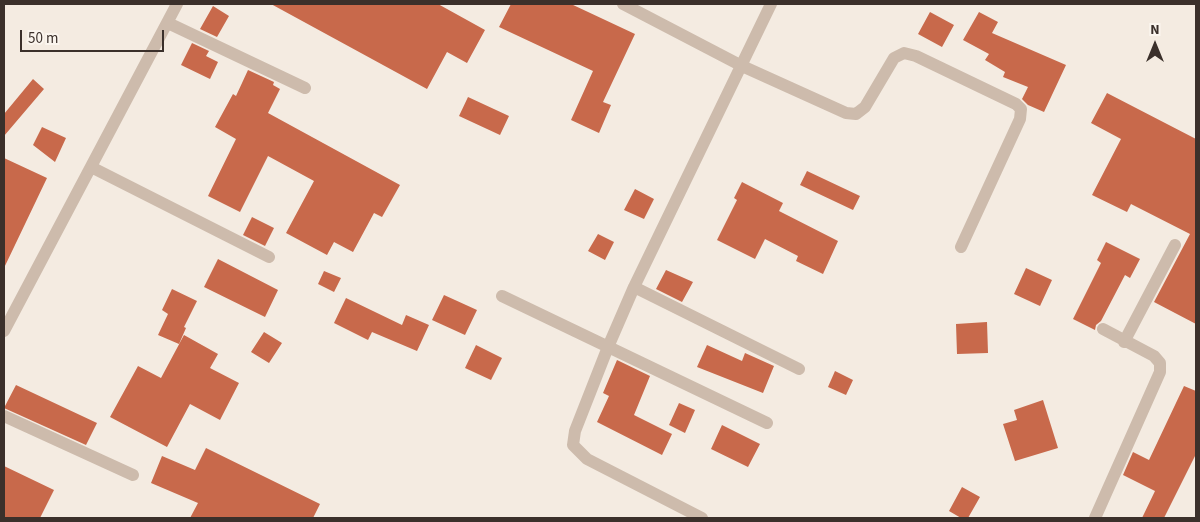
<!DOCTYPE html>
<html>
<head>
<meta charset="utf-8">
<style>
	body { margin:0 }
	#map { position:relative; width:1200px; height:522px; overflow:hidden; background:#f4ebe1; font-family:"Source Sans 3",sans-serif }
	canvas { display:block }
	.frame { position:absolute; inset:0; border:5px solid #3b302b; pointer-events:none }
	.north { position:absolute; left:1130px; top:20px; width:50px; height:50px; -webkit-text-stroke:4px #fbf5ee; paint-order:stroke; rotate:0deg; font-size:14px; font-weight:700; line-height:20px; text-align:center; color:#3b302b }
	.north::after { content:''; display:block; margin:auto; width:18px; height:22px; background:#3b302b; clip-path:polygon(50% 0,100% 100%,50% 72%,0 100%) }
	.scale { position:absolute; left:20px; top:30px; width:144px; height:22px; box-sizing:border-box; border:2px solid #3b302b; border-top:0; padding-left:6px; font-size:15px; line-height:18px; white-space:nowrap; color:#3b302b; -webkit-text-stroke:4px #fbf5ee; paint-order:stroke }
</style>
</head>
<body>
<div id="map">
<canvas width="1200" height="522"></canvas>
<div class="frame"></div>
<div class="north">N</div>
<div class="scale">50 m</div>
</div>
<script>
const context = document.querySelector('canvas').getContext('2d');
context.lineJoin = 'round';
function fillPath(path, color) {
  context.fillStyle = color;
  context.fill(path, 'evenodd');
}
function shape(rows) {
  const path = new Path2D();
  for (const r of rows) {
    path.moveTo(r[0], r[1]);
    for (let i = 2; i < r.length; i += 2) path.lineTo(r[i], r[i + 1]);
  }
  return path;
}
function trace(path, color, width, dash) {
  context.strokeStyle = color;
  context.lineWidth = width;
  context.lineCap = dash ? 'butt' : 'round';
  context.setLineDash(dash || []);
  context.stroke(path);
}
const building = shape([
	[271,4,438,4,485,30,467,63,447,52,427,89],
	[511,4,571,4,635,34,603,102,611,105,599,133,571,120,593,71,499,27],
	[213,6,229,16,217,37,200,29],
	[930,12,954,25,942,47,918,34],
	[979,12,998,22,992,33,1066,65,1044,112,1028,105,1022,99,1028,87,1003,77,1005,72,985,60,989,54,963,40],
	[192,43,209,51,206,56,218,62,210,79,181,65],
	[248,70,274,82,273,85,280,89,268,113,400,185,382,217,374,213,353,252,334,242,327,255,286,233,314,181,268,156,240,212,208,196,236,139,215,127,233,94,236,96],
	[33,79,44,89,4,136,4,114],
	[1107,93,1196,139,1196,324,1154,302,1190,234,1131,204,1127,212,1092,195,1121,139,1091,123],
	[468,97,509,116,500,135,459,116],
	[42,127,66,138,55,162,33,145],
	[4,158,47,178,4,268],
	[807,171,860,196,853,210,800,185],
	[742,182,783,203,779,211,838,241,823,274,796,261,798,256,765,239,755,259,717,240,737,200,734,198],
	[635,189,654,199,644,219,624,210],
	[252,217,274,228,265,246,243,235],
	[598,234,614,242,605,260,588,251],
	[1106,242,1140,259,1130,278,1125,275,1101,321,1096,325,1095,330,1073,319,1101,263,1097,260],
	[218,259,278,290,265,317,204,287],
	[1026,268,1052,280,1040,306,1014,294],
	[666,270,693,282,682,302,656,289],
	[324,271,341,278,334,292,318,284],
	[172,289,197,301,184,327,186,328,179,344,158,335,168,314,162,310],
	[444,295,477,310,465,335,432,320],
	[346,298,402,325,406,315,429,325,417,351,372,332,368,340,334,323],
	[987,322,988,353,957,354,956,324],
	[264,332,282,343,269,363,251,352],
	[184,335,218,354,210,368,239,383,220,420,190,404,167,447,110,417,138,366,161,378],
	[476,345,502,358,491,380,465,368],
	[707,345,742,361,745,353,774,366,763,393,697,367],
	[617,360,650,376,634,415,672,434,662,455,597,422,609,396,603,393],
	[835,371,853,380,846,395,828,387],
	[16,385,97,423,86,445,4,408],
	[1184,386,1196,391,1196,454,1164,518,1142,518,1155,491,1123,475,1133,452,1149,460],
	[1043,400,1058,448,1015,461,1003,424,1017,420,1014,410],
	[679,403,695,410,685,433,669,425],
	[722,425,760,444,748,467,711,449],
	[206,448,320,504,313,518,190,518,198,503,151,483,162,456,195,470],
	[4,466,54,490,40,518,4,518],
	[962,487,980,497,968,518,961,518,949,511]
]);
const minor = shape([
	[623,4,742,66,846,113,856,114,865,107,894,58,904,53,916,56,1016,104,1021,109,1020,119,961,247],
	[168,23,305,88],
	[91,167,269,257],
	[634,287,799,369],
	[502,296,767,423],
	[4,331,177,4],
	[1124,342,1175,245],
	[4,416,133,475],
	[702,518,587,459,573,445,575,431,608,347,634,287,771,4],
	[1095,518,1160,372,1160,363,1154,356,1103,329]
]);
fillPath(building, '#c8694b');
trace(minor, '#cdbbac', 12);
</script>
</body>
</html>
